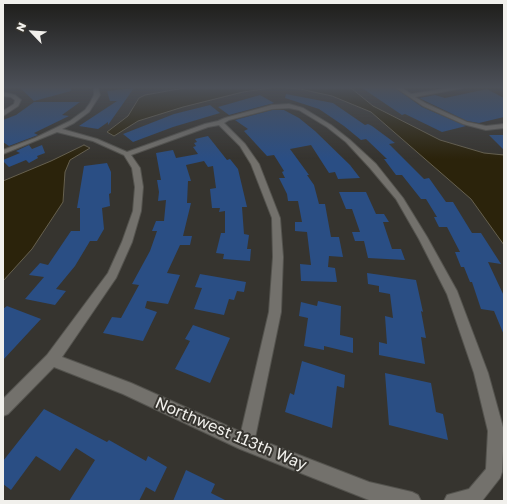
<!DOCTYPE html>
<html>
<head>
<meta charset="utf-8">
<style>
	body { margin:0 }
	#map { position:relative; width:507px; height:504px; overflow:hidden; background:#36342f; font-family:"Golos Text",sans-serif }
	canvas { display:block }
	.frame { position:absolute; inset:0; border:4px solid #f1f0ec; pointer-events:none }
	.north { position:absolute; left:12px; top:12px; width:40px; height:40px; -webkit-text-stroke:3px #36342f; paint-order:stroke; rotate:295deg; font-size:11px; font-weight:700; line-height:16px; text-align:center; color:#f1f0ec }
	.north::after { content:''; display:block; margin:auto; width:14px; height:18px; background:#f1f0ec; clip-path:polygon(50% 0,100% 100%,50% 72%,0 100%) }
</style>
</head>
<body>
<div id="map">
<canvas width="507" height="504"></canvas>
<div class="frame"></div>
<div class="north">N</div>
</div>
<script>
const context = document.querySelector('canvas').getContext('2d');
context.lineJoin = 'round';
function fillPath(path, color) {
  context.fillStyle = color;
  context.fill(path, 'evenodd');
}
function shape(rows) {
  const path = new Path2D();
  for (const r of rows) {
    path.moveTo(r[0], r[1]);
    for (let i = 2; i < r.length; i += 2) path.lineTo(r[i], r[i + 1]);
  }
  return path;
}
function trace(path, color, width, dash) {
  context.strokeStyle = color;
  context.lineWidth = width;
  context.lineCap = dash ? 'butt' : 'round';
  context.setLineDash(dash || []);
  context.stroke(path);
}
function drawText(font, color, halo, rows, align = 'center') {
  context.font = font + ' "Golos Text",sans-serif';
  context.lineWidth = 4;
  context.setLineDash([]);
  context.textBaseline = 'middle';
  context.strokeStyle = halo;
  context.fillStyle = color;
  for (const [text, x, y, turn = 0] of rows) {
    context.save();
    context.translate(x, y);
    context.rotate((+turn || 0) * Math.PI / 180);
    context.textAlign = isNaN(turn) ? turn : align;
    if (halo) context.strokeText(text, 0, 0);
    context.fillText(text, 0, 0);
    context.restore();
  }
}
const water = shape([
	[184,88,271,88,243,92,183,107,138,121,114,136,107,132,128,116,139,98,145,95,184,88],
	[286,88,351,88,373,106,440,140,484,153,504,155,504,245,471,199,371,112,332,96,300,89,286,88],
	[84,145,90,148,70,160,65,172,63,202,32,249,3,281,3,181,51,161,84,145]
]);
const building = shape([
	[20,88,71,88,71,91,34,101],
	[134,88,108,125,108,122,98,129,79,126,117,101,110,101,107,91],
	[362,88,395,88,422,107,466,126,442,132,405,114,402,115],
	[487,89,504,98,504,117,479,123,467,121,419,98,435,95,445,98],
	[286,94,333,103,365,125,368,124,372,126,395,143,389,144,424,179,429,178,446,202,453,202,472,233,481,233,501,264,488,262,504,296,504,335,494,311,481,309,472,282,470,282,464,267,461,267,455,252,460,252,447,227,439,227,434,217,437,217,426,199,421,199,402,175,396,175,384,159,387,159,366,139,361,140,344,126,319,109,285,98],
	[260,95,274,103,229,115,218,107],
	[34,102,80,102,62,115,69,116,34,133,38,135,9,146,3,142,3,120,16,115],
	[210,105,220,113,173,127,133,142,123,134,174,114],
	[272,110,284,110,299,118,315,131,350,165,360,178,338,179,335,172,329,173,311,145,290,149,309,175,307,175,314,185,319,204,325,204,331,237,339,237,343,257,329,256,328,267,335,268,337,282,301,281,300,264,311,265,307,232,295,231,295,222,302,222,298,201,288,201,287,194,279,178,285,178,282,172,284,171,274,155,267,156,244,131,248,129,235,120],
	[489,135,504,135,504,150],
	[208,136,227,160,230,159,238,169,247,207,242,207,244,234,249,235,247,249,251,249,250,261,223,259,224,254,216,253,221,233,225,233,225,211,219,212,220,208,212,208,210,189,216,188,213,166,208,167,204,161,186,165,191,181,188,181,187,203,191,203,183,236,192,236,190,245,180,245,167,273,180,275,168,304,147,301,145,308,157,312,143,341,103,333,112,317,121,318,139,285,132,284,150,251,157,231,152,231,156,221,164,221,166,200,158,201,159,192,157,180,161,180,156,153,173,150,176,158,198,154,193,147,196,146,194,143,197,142,195,139],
	[29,145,32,149,42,145,45,153,37,156,38,158,29,163,26,160,9,167,3,161,3,160,20,153,16,151],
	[107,163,111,172,111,193,109,194,110,206,102,208,104,229,97,241,90,241,75,266,56,289,66,291,55,305,25,299,44,277,29,275,40,263,48,265,71,231,80,231,80,208,77,208,84,166],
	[339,192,366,192,376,214,384,214,389,222,383,222,392,249,401,249,405,260,368,258,364,241,355,241,352,232,360,232,352,209,346,209],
	[367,273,416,280,423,312,421,311,426,338,421,337,425,364,379,355,379,342,387,344,385,316,393,318,390,294,379,292,379,286,368,284],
	[200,274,246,282,244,292,237,291,234,300,229,299,224,315,194,309,202,288,195,287],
	[318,301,341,306,340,335,353,338,353,353,324,346,324,350,304,346,308,318,299,316,301,302,317,306],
	[7,306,41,319,3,360,3,309],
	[193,325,230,338,210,383,175,369,190,341,185,339],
	[302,361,345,375,344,388,337,386,332,428,285,412,290,393,294,395],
	[385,373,431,383,436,412,443,414,448,440,389,425],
	[44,409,107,442,109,440,146,461,148,456,167,467,155,492,146,487,139,501,69,501,95,460,76,448,60,471,36,456,11,490,3,484,3,461],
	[186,470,215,484,211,493,227,501,173,501]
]);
const minor = shape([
	[94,88,98,88,100,95,89,112,74,123,62,129,97,139,127,152,205,124,218,121,225,118,272,105,289,104,303,108,331,125,350,140,376,164,403,198,427,237,457,291,488,373,504,431,502,472,500,478,482,501,444,501,447,495,469,489,486,469,488,431,474,373,447,294,419,239,396,199,370,168,346,142,327,127,299,110,289,108,272,109,229,120,224,123,245,144,259,164,280,218,283,257,281,312,255,438,369,482,412,492,418,495,421,501,369,500,240,449,123,394,54,367,8,414,3,416,3,399,47,355,108,273,122,242,133,211,135,187,132,168,124,155,93,141,57,132,3,154,3,150,35,138,70,121,85,110,90,103,94,95,94,88],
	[219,125,240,146,251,164,272,218,273,257,269,312,241,432,131,383,62,357,116,278,132,242,141,211,143,187,140,168,131,155,208,127,219,125],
	[396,88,402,88,411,94,450,88,463,88,415,97,427,104,467,122,486,126,504,124,504,128,486,130,463,124,423,106,396,88],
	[3,92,15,95,21,100,18,106,3,116,3,111,14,104,15,100,11,97,3,96,3,92]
]);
const nearStreetnames = [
	["Northwest 113th Way",231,434,23]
];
fillPath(water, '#2b230b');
trace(water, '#66604e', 1);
fillPath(building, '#2a4e84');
trace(minor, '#54534e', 2);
fillPath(minor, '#73716c');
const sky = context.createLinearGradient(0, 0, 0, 159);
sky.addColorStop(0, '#1e1d1a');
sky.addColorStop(0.55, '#4c5058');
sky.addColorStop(1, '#4c505800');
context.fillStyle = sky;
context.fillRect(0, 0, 507, 159);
drawText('16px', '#f1f0ec', '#36342f', nearStreetnames);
</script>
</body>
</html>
